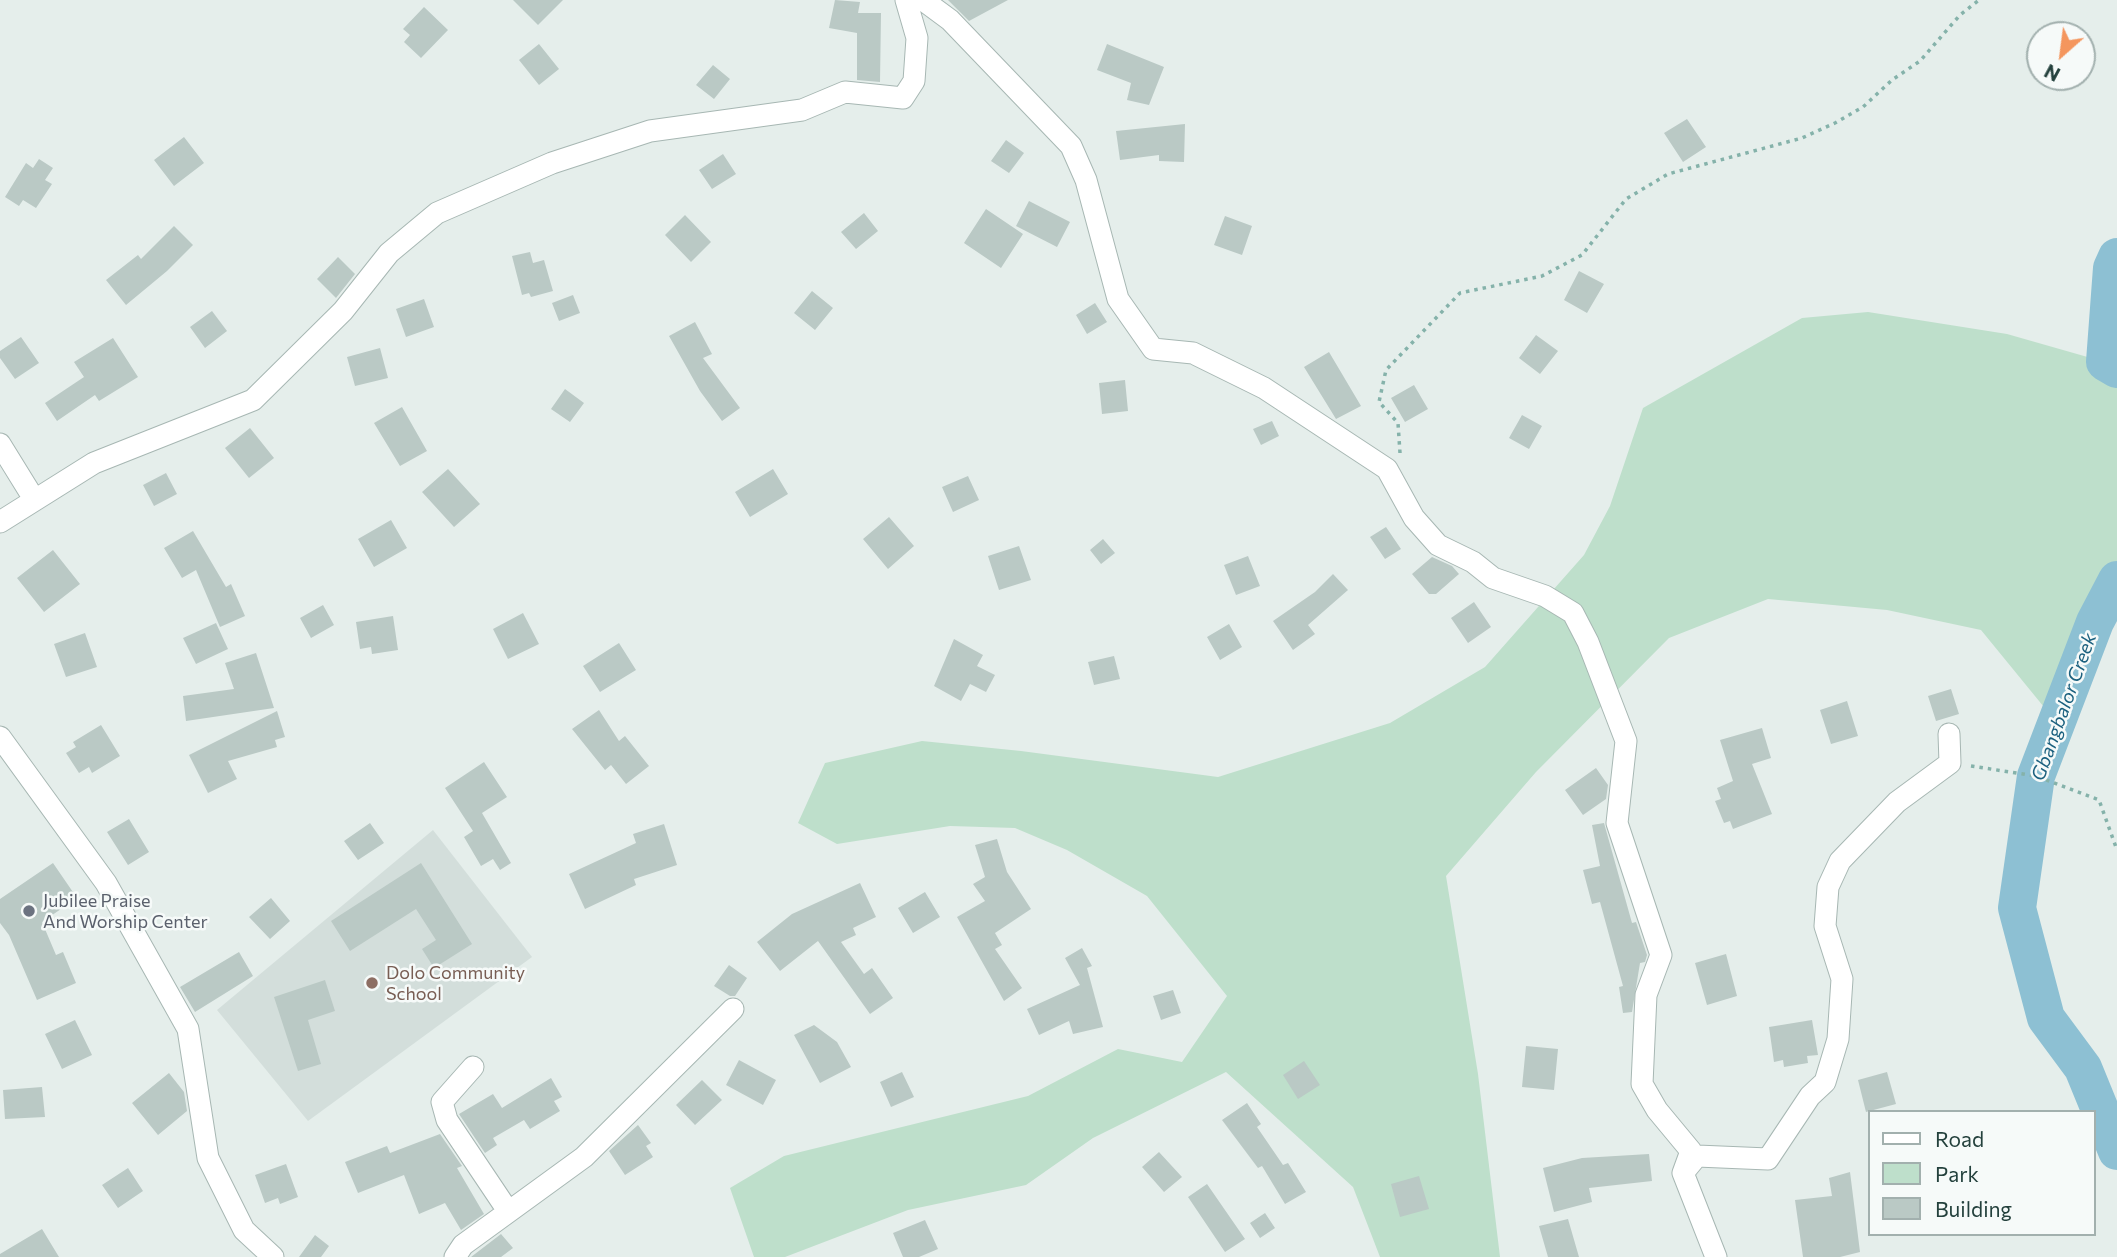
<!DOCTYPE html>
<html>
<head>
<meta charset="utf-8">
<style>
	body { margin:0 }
	#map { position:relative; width:2117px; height:1257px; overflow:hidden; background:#e5eeeb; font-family:Commissioner,sans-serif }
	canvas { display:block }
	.legend { position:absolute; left:1868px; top:1110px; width:228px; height:126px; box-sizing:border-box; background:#f6faf9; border:2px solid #a2b0ae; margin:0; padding:9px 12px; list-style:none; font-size:21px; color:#24413d }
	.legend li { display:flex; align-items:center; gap:14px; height:35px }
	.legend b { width:35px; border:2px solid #a2b0ae }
	.north { position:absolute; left:2026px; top:21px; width:70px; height:70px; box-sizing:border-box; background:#f6faf9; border:2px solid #a2b0ae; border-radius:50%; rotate:208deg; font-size:19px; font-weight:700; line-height:28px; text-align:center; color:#24413d }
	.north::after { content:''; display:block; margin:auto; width:24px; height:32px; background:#f4965e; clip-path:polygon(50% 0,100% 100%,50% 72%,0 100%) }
</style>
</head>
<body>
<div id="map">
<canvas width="2117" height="1257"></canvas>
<ul class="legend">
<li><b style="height:9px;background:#fff"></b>Road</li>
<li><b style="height:19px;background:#bedfcb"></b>Park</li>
<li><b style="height:19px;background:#bac9c5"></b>Building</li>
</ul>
<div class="north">N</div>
</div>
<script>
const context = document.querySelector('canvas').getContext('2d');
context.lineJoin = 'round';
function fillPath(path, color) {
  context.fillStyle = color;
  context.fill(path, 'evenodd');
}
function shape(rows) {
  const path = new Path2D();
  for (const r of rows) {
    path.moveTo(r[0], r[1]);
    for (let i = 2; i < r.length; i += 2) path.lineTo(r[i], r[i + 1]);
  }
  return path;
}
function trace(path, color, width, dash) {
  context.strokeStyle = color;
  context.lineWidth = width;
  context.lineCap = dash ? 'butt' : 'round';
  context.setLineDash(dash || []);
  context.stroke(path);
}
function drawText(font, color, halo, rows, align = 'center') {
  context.font = font + ' Commissioner,sans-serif';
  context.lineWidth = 5;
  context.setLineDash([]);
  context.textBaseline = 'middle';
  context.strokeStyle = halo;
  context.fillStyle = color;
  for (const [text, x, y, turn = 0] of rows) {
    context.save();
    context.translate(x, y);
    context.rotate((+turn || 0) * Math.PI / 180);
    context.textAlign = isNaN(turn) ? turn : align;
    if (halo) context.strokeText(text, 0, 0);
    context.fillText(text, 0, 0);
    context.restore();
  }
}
const built = shape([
	[433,830,532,957,308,1121,217,1010]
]);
const green = shape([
	[1868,312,2007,334,2105,362,2117,369,2117,580,2095,622,2057,723,1981,630,1887,610,1768,599,1669,638,1536,772,1446,876,1478,1074,1500,1257,1380,1257,1353,1187,1226,1072,1093,1138,1026,1185,908,1210,785,1257,754,1257,730,1188,784,1156,1028,1096,1118,1049,1182,1062,1227,996,1147,896,1067,850,1015,828,950,826,837,844,798,823,825,763,922,741,1021,751,1218,777,1390,723,1485,667,1584,555,1610,506,1643,408,1802,318]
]);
const river = shape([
	[2117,257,2112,268,2105,362,2117,369],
	[2117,580,2095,622,2036,776,2017,908,2046,1018,2083,1068,2117,1151]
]);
const building = shape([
	[513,0,563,0,538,25],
	[835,0,860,2,858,13,881,13,880,82,857,80,857,33,829,28],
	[948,0,1008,0,969,21],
	[424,7,448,30,421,58,404,42,410,35,403,29],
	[539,44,559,69,539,85,519,60],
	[1107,44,1164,67,1149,105,1127,100,1131,83,1097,70],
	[713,65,730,79,714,99,696,85],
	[1687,119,1706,147,1683,162,1664,133],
	[1185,124,1184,162,1159,161,1159,155,1120,160,1116,131],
	[184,137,204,163,174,186,154,160],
	[1006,140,1024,153,1009,173,991,161],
	[723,154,736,174,712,189,699,170],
	[39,159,53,168,45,180,52,184,36,208,23,200,19,206,5,197,26,163,33,168],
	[1029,201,1070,222,1057,247,1016,226],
	[986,209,1023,234,1001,268,964,243],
	[864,213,878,231,856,249,841,232],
	[685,215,711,242,691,262,665,235],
	[1225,216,1252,226,1242,255,1214,245],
	[174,226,193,245,167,271,126,305,106,280,138,255,141,259],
	[530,252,533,263,544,260,553,291,531,297,529,293,522,295,512,256],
	[338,257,355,274,336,298,317,279],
	[1579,271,1604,284,1587,313,1564,300],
	[812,291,833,308,815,330,794,313],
	[573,295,580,313,559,321,552,303],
	[424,299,434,327,406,337,396,309],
	[1095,303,1107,322,1087,334,1076,315],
	[212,311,227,331,205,348,190,327],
	[695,322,712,354,703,358,740,408,722,421,700,391,669,336],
	[1536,335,1558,351,1540,374,1519,358],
	[21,337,39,363,15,379,0,358,0,351],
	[113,338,138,377,99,401,95,395,57,421,45,403,84,377,74,362],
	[380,348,388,378,355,386,347,357],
	[1329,352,1361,406,1336,419,1304,367],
	[1125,380,1128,411,1102,414,1099,383],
	[1414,385,1428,409,1405,422,1391,398],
	[565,389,584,403,570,422,551,409],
	[402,407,427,451,400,466,374,423],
	[1522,415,1542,426,1529,449,1509,438],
	[1272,421,1279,436,1261,445,1253,429],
	[250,428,274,458,249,478,225,448],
	[448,469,480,504,454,527,422,492],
	[773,469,788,494,750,517,735,492],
	[166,473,177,494,154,506,143,485],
	[968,476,979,500,953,512,942,487],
	[889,517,914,546,888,569,863,539],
	[391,520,407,548,374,567,358,539],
	[1386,527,1401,549,1385,559,1370,537],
	[193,531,226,587,231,584,245,616,220,627,196,570,182,578,164,548],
	[1103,539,1115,553,1101,564,1090,550],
	[1019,546,1031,580,999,590,988,556],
	[53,550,80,584,44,612,17,578],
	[1248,556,1260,586,1236,595,1224,565],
	[1432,557,1452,566,1459,574,1436,594,1429,594,1412,574],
	[1333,574,1348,590,1308,625,1315,634,1293,650,1273,621,1315,592],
	[1474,602,1491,627,1468,643,1451,618],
	[323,605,334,625,311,638,300,618],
	[523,613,539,644,508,659,493,629],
	[393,616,398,650,372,654,371,647,360,649,356,622],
	[216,623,228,649,196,664,183,638],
	[1229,624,1242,647,1220,660,1207,637],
	[85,633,97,667,66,677,54,644],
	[954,639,983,655,977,666,995,675,986,692,970,684,961,701,934,686],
	[619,643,636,670,600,692,583,666],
	[256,653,274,708,186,721,183,696,234,689,225,663],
	[1114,656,1120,679,1094,685,1088,662],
	[1951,689,1959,714,1936,721,1928,696],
	[1847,701,1858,736,1831,744,1820,710],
	[599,710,619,741,625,736,649,766,626,784,611,765,605,770,572,729],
	[277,711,285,737,275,740,277,747,228,761,237,779,208,793,189,755],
	[101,725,120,756,92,773,89,767,79,773,66,753,76,747,73,742],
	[1762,728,1771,758,1752,764,1772,814,1733,829,1730,821,1724,823,1715,801,1721,799,1717,788,1733,781,1720,740],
	[484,762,507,797,482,813,511,863,500,870,493,859,481,866,464,837,473,831,445,788],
	[1596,768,1608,785,1606,799,1583,815,1565,790],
	[129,819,149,852,128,865,107,832],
	[370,823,384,843,358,860,344,841],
	[1604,823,1632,923,1636,922,1647,955,1645,962,1640,963,1632,1012,1623,1013,1619,987,1623,986,1600,902,1592,904,1583,870,1600,866,1592,825],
	[664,824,677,865,634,879,636,885,585,909,569,874,636,843,633,834],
	[997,839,1007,872,1031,909,995,933,1002,945,995,949,1022,988,1004,1001,957,917,985,901,973,884,985,877,975,845],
	[53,863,77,898,42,922,56,955,63,952,76,983,37,1000,9,935,0,923,0,899],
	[421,863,472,944,434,968,422,949,436,940,416,909,350,951,331,921],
	[860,883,876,917,853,928,856,935,841,942,864,974,872,968,893,998,870,1014,818,941,780,971,757,942,792,914],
	[925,892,940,917,913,933,898,908],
	[271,898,290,921,270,939,249,917],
	[1082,948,1092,966,1087,968,1103,1027,1073,1034,1069,1021,1039,1035,1027,1009,1080,985,1065,958],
	[239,952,253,976,195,1012,180,987],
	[1726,954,1737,996,1707,1005,1695,963],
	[729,965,747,978,735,996,730,996,714,986],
	[325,980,335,1011,308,1020,321,1064,298,1071,274,997],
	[1173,990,1181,1013,1161,1020,1153,996],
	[75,1020,92,1055,62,1069,45,1034],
	[1812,1020,1818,1055,1807,1056,1808,1063,1784,1067,1783,1060,1774,1062,1769,1027],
	[814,1025,837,1042,851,1067,820,1083,794,1035],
	[1526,1046,1558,1049,1554,1090,1522,1087],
	[739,1060,776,1080,763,1105,726,1085],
	[1304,1061,1320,1085,1298,1099,1283,1075],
	[902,1072,914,1097,891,1107,880,1082],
	[1887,1072,1896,1104,1866,1112,1858,1080],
	[169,1073,184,1092,187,1111,158,1135,132,1103],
	[551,1078,562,1097,554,1101,560,1111,530,1129,524,1120,493,1138,497,1145,485,1153,459,1114,493,1094,502,1108],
	[702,1080,722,1100,695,1125,676,1105],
	[42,1087,45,1117,5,1119,3,1090],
	[1247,1103,1261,1124,1257,1127,1283,1165,1288,1163,1306,1192,1285,1204,1262,1166,1258,1168,1222,1120],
	[638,1125,651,1143,646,1146,653,1157,625,1175,609,1151],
	[440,1134,462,1166,457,1168,484,1214,461,1230,445,1203,419,1214,404,1175,358,1193,345,1162,387,1146,390,1153],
	[1159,1152,1182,1177,1164,1192,1142,1167],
	[1649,1154,1652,1181,1589,1188,1592,1202,1554,1212,1543,1168,1582,1158],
	[286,1164,298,1197,280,1204,278,1198,265,1203,255,1175],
	[128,1168,143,1191,118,1208,102,1185],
	[1850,1172,1860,1252,1840,1257,1803,1257,1795,1200,1832,1196,1829,1178],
	[1419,1176,1429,1209,1400,1217,1391,1184],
	[1207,1184,1245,1239,1225,1252,1188,1197],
	[1265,1213,1275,1228,1260,1238,1250,1223],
	[1568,1219,1579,1257,1548,1257,1539,1226],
	[925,1220,938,1249,919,1257,903,1257,893,1233],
	[42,1229,59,1257,0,1257,0,1254],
	[501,1234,513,1248,501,1257,471,1257],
	[315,1235,329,1246,321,1257,299,1257]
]);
const path = shape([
	[1400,453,1398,423,1379,402,1386,370,1460,293,1542,276,1582,255,1626,199,1668,174,1802,138,1835,123,1863,107,1892,80,1920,61,1960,15,1979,0],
	[1971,766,2036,776,2099,800,2117,850]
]);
const minor = shape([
	[923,0,950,20,1071,146,1086,180,1118,299,1153,349,1193,353,1264,388,1387,469,1414,518,1438,545,1473,562,1493,578,1545,596,1573,613,1588,642,1626,741,1617,823,1661,955,1646,995,1642,1084,1657,1110,1691,1151,1683,1173],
	[0,444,34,499],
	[0,522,94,463,253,400,343,311,389,253,437,213,552,163,650,131,802,110,845,92,903,98,914,81,917,38,906,0],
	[0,737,106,883,188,1029,208,1158,244,1230,273,1257],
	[473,1067,442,1102,447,1120,508,1211],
	[455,1257,463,1245,584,1157,733,1009],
	[1716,1257,1683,1173,1697,1156,1768,1159,1810,1096,1825,1082,1838,1039,1842,979,1825,926,1828,887,1840,861,1897,802,1950,763,1949,734]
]);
const markers = [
	[29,911,7,"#6b7280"],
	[372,983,7,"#8d6e63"]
];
const worshipNames = [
	["Jubilee Praise",43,901],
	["And Worship Center",43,922]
];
const educationNames = [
	["Dolo Community",386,973],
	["School",386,994]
];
const waterNames = [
	["Gbangbalor Creek",2064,707,-70]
];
fillPath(built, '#d3dedb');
fillPath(green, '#bedfcb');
trace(river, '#8dc0d3', 38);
fillPath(building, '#bac9c5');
trace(minor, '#a7b7b3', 23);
trace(path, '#85b2aa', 3.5, [3.5, 5]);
trace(minor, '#fff', 21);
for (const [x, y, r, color] of markers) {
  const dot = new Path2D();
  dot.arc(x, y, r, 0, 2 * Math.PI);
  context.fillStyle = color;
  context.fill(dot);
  trace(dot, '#f6faf9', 2.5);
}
drawText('18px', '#5b616d', '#f6faf9', worshipNames, 'left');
drawText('18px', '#785e54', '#f6faf9', educationNames, 'left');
drawText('italic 19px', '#1c617f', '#f6faf9', waterNames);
</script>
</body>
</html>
